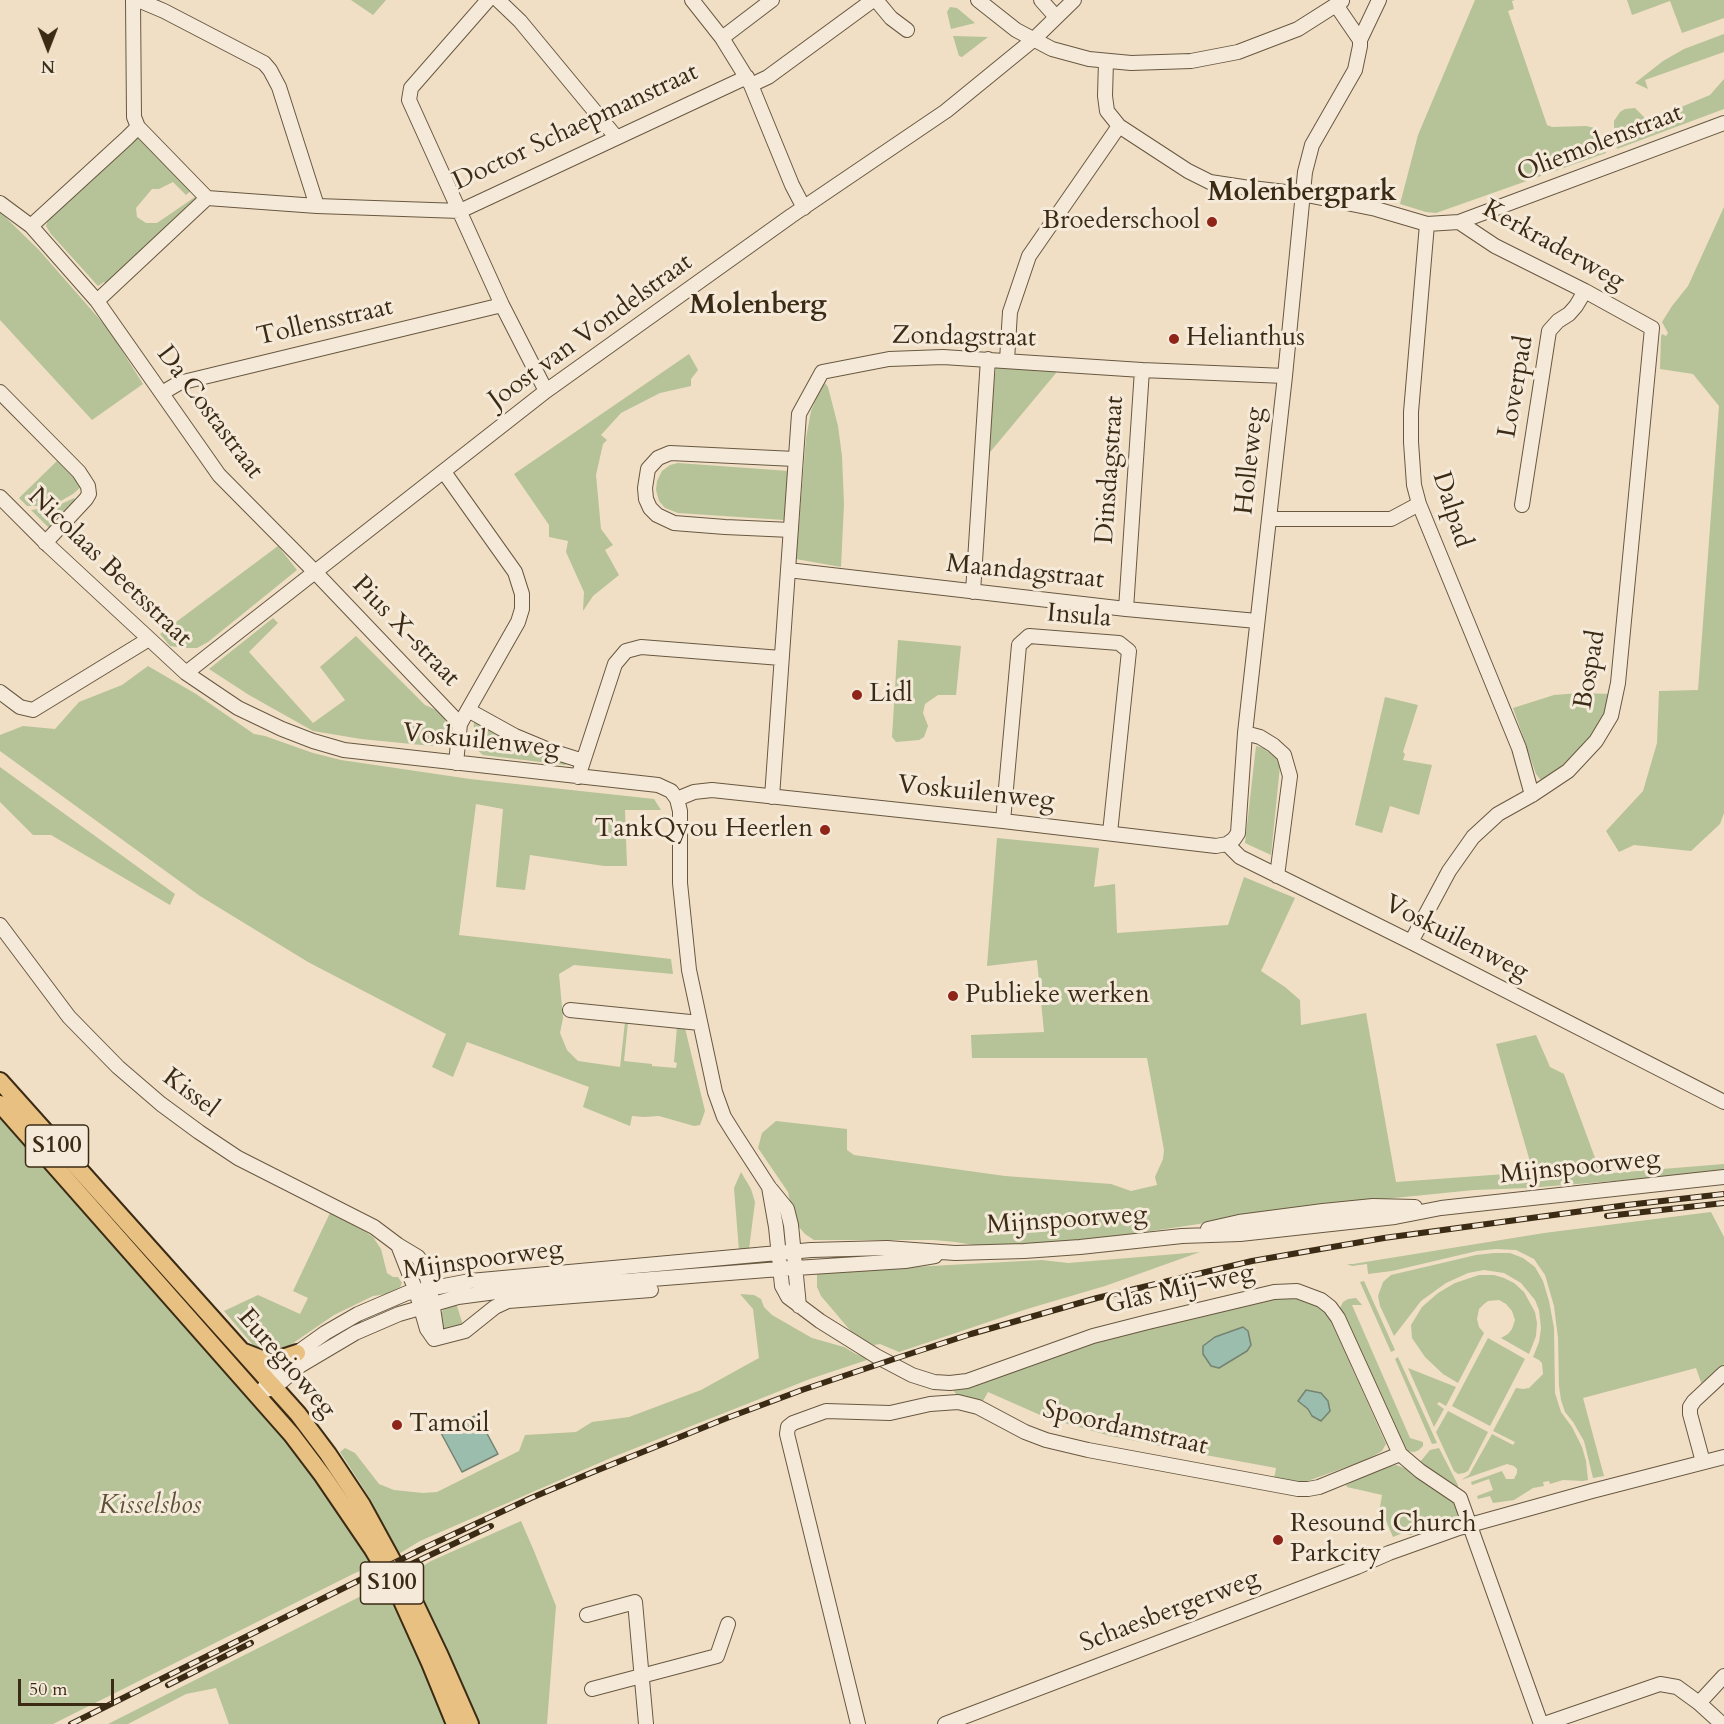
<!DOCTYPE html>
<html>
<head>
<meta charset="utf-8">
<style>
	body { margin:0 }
	#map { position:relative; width:1724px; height:1724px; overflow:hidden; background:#f0dfc5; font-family:Cardo,serif }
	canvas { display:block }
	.north { position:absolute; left:18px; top:18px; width:60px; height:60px; -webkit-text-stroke:4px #f5ead9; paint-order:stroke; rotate:180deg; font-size:16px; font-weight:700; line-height:24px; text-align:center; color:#3b2b15 }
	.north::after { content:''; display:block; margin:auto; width:21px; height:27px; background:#3b2b15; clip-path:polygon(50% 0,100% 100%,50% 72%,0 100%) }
	.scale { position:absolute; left:18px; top:1679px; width:96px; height:27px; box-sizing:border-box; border:3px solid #3b2b15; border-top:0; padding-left:8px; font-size:18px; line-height:21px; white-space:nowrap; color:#3b2b15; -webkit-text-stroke:4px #f5ead9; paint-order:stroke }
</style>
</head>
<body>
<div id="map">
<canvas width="1724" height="1724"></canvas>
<div class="north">N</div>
<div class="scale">50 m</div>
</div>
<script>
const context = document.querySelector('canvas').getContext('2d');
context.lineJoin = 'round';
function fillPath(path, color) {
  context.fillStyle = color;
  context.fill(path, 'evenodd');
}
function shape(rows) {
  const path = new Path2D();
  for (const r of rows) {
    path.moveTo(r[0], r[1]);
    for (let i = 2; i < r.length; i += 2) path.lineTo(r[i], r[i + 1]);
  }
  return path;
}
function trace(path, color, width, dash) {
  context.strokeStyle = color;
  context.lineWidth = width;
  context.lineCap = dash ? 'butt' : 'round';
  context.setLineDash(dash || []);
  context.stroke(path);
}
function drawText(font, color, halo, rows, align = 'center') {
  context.font = font + ' Cardo,serif';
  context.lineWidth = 6;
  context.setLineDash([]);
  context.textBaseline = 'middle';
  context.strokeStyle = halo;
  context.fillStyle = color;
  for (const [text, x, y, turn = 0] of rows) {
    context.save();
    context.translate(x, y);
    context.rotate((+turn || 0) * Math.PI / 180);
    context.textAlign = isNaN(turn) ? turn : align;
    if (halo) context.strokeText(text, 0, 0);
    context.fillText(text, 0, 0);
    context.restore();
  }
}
const green = shape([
	[351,0,386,0,373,15],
	[1475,0,1515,0,1512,1,1514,9,1508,11,1547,125,1552,127,1586,126,1595,128,1601,135,1606,153,1436,213,1426,212,1400,204,1418,135],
	[1627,0,1724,0,1724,18,1682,33,1670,1,1632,15],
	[950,7,957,8,975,23,951,29,947,12],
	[1724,34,1724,52,1645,80,1648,89,1635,83,1663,61,1684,49],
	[953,36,988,37,962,57,959,56],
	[1724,79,1724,109,1617,149,1614,134,1614,121,1620,112,1625,109,1635,108,1645,118,1650,120,1710,95],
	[143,137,192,190,186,195,173,182,159,189,152,189,136,208,137,217,146,223,157,223,195,197,196,200,107,284,104,282,98,286,51,234,46,226,48,219,135,138],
	[1724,207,1724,813,1720,824,1691,851,1634,845,1619,852,1606,831,1643,791,1657,743,1659,691,1698,690,1719,406,1693,374,1660,369,1661,337,1662,334,1666,336,1668,333,1662,322,1672,306,1688,286],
	[0,212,39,250,109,330,143,384,92,420,0,320],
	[689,354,698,370,691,379,691,386,660,393,621,413,601,435,607,440,603,444,596,475,601,529,613,545,605,550,619,575,593,596,583,611,584,592,566,552,568,541,549,537,549,525,514,474],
	[996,366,1056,368,1056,373,986,457],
	[825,383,828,387,838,426,842,456,844,504,841,567,796,559,806,438,811,411,819,392],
	[57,461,82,486,73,494,57,503,40,506,27,506,19,498],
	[678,463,789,471,784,520,678,513,665,508,659,501,656,490,657,481,662,471,670,465],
	[74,498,78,503,52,531,31,510,55,507],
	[278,546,297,570,208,642,197,648,183,648,170,646,160,634],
	[273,618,278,623,249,652,313,723,345,700,320,667,356,636,425,705,443,713,446,723,442,740,432,746,361,739,313,731,249,695,209,669],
	[898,640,961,646,956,695,938,695,925,704,923,713,928,726,924,737,919,740,896,742,892,737],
	[148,666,196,694,254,734,265,736,313,753,341,760,470,779,654,799,661,810,625,810,627,866,604,866,530,855,525,890,496,887,503,809,476,804,459,935,671,959,673,974,574,965,559,974,563,1018,560,1033,567,1050,578,1061,620,1067,625,1022,628,1022,624,1061,652,1064,652,1066,676,1068,677,1063,674,1062,677,1027,685,1028,705,1111,700,1125,694,1126,659,1116,644,1117,632,1116,630,1126,583,1107,589,1087,467,1042,453,1077,432,1067,446,1034,308,962,200,896,0,751,0,735,23,726,55,729,79,702,122,685],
	[1580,693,1611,694,1608,706,1599,726,1583,749,1563,767,1545,779,1540,779,1536,774,1513,708,1554,695],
	[1385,697,1418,705,1403,752,1405,754,1403,760,1432,765,1419,815,1390,806,1382,833,1355,825],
	[474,719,571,760,565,765,483,755,473,746],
	[1256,746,1263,748,1276,758,1280,766,1271,855,1245,843],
	[0,767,175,894,170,905,51,835,33,835,0,802],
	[997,838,1099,848,1094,887,1115,884,1117,933,1228,925,1244,877,1295,898,1261,971,1285,987,1300,1000,1301,1025,1366,1013,1396,1182,1533,1172,1496,1044,1536,1035,1550,1067,1564,1074,1601,1174,1724,1164,1724,1172,1528,1188,1474,1190,1334,1204,1077,1242,981,1246,955,1242,933,1240,814,1240,805,1234,799,1227,792,1211,788,1192,758,1148,762,1133,776,1121,847,1129,847,1150,854,1155,1005,1176,1111,1184,1131,1191,1157,1185,1155,1177,1163,1159,1164,1150,1147,1058,972,1058,971,1035,1044,1032,1037,960,987,966],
	[0,1111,270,1416,376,1564,353,1574,53,1724,0,1724],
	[741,1172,751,1189,755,1202,749,1249,739,1251,734,1188],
	[1711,1212,1724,1237,1724,1364,1702,1385,1696,1368,1583,1398,1604,1476,1593,1478,1584,1441,1573,1422,1565,1412,1561,1400,1559,1386,1558,1338,1554,1306,1545,1275,1534,1259,1516,1250,1496,1249,1477,1251,1392,1271,1368,1274,1367,1264,1352,1266,1347,1264,1353,1264,1544,1233],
	[330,1213,364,1231,373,1237,381,1249,387,1273,393,1277,398,1277,402,1283,400,1287,386,1294,373,1296,334,1315,283,1350,264,1354,258,1351,224,1311,258,1295,300,1314,308,1298,293,1291],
	[1200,1252,1105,1286,1027,1309,899,1352,880,1344,874,1345,855,1336,821,1296,817,1287,817,1273,820,1272,1042,1260,1068,1263],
	[1494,1253,1510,1253,1523,1258,1535,1267,1543,1281,1549,1301,1554,1328,1555,1393,1561,1412,1572,1427,1582,1447,1586,1461,1588,1480,1583,1481,1563,1480,1550,1484,1549,1481,1543,1482,1544,1486,1533,1488,1514,1500,1493,1503,1490,1496,1478,1499,1477,1496,1493,1490,1489,1479,1472,1485,1471,1482,1502,1471,1506,1479,1514,1479,1517,1473,1517,1469,1514,1466,1507,1464,1461,1480,1469,1475,1492,1434,1513,1445,1515,1442,1493,1431,1516,1388,1523,1389,1529,1388,1543,1374,1542,1363,1539,1360,1533,1357,1539,1342,1541,1328,1539,1310,1535,1300,1521,1283,1504,1273,1484,1270,1468,1273,1446,1283,1421,1301,1394,1336,1380,1306,1378,1296,1383,1282,1391,1275,1476,1255],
	[1479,1275,1494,1275,1504,1278,1514,1283,1524,1292,1535,1312,1537,1323,1536,1336,1529,1354,1501,1338,1508,1334,1512,1329,1515,1320,1512,1311,1506,1304,1499,1300,1488,1301,1484,1304,1479,1309,1477,1319,1479,1327,1484,1333,1458,1383,1443,1374,1425,1357,1412,1338,1411,1325,1422,1307,1438,1293,1455,1283],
	[1364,1281,1395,1350,1391,1352,1360,1282],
	[740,1294,754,1295,761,1299,764,1307,772,1315,812,1338,844,1347,856,1354,870,1359,810,1379,613,1457,420,1541,397,1555,371,1500,340,1452,345,1448,355,1453,379,1484,394,1490,423,1493,437,1492,519,1451,525,1435,576,1432,592,1422,629,1417,701,1390,759,1358,753,1309],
	[1298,1296,1310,1301,1327,1312,1386,1444,1382,1451,1366,1460,1299,1484,1289,1480,1287,1482,1274,1479,1276,1468,1189,1452,1107,1435,1047,1418,988,1392,983,1401,956,1394,952,1388,1094,1341,1267,1299],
	[1356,1298,1362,1305,1352,1305,1410,1438,1423,1442,1423,1446,1419,1450,1414,1452,1408,1451,1403,1447,1341,1314,1340,1308,1343,1302,1348,1299],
	[456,1303,463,1325,446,1329,442,1328,440,1315,443,1310,447,1306],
	[1488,1338,1525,1359,1490,1426,1452,1406],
	[1398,1357,1437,1443,1432,1444,1395,1359],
	[1408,1368,1456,1387,1446,1406,1439,1402,1437,1404,1444,1409,1434,1427],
	[1448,1411,1488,1432,1468,1471,1464,1473,1458,1474,1454,1471,1436,1432],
	[1439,1448,1458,1485,1458,1490,1422,1466,1420,1462,1430,1450],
	[1396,1465,1407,1469,1455,1502,1457,1507,1458,1519,1411,1535,1403,1533,1393,1537,1380,1507,1382,1495,1347,1487,1346,1485,1381,1468],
	[521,1521,534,1551,556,1606,547,1724,478,1724,470,1700,405,1577,431,1561],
	[381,1586,390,1593,448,1724,229,1724,216,1688,186,1694,128,1724,108,1724]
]);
const water = shape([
	[1243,1327,1248,1331,1251,1345,1247,1351,1219,1368,1211,1366,1203,1354,1203,1346,1215,1337,1243,1327],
	[1306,1390,1321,1393,1328,1401,1330,1411,1321,1421,1312,1416,1308,1409,1298,1401,1306,1390],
	[477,1415,498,1454,462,1472,441,1433,477,1415]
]);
const minor = shape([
	[133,0,134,117,138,127],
	[138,0,164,11,264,63,270,70,279,87,317,206],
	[488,0,411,88,409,100,502,305,546,391],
	[498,0,520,21,616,137],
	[692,0,722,38,751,85,792,185,804,208],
	[876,0,891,18,907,30],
	[978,0,1016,30,1052,49,1089,59,1131,63,1191,61,1238,52,1298,29,1342,1],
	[1041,0,1056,17],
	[722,38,772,0],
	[1360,40,1379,0],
	[1106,61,1105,96,1107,111,1119,126,1188,171,1210,182,1243,187,1302,194,1376,209,1427,224,1459,222,1495,246,1585,291,1652,328,1618,683,1611,716,1596,741,1568,771,1532,795,1498,814,1473,837,1449,871,1411,942],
	[751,85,768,77,873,0],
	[207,198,138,127,127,138,31,226,97,301,219,475,315,572,460,724],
	[207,198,317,206,460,211,747,77],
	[0,203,31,226],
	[1459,222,1724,123],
	[1427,224,1411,412,1411,442,1414,485,1419,504,1519,748,1532,795],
	[97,301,207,198],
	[1007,360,1010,312,1029,256,1119,126],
	[0,392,79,472,88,486,89,494,86,499,45,543],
	[162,393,179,383,502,305],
	[444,472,515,572,522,594,522,609,518,622,460,724,456,763],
	[0,497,49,546,186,673,238,708,282,729,313,741,344,750,658,785,671,791,677,799,680,811,680,883,689,970,715,1092,724,1117,734,1133,769,1187,787,1209,791,1225,799,1306],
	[1522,505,1549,331,1558,321,1569,314,1576,306,1585,291],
	[1269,519,1391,519,1419,504],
	[791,530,725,527,674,523,657,515,650,508,646,499,645,488,648,469,658,458,670,453,795,459],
	[788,570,1126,609,1257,621],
	[973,592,988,359],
	[1126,609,1142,370],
	[186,673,546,391,791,216,946,111,1033,40,1074,0],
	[0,692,20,707,33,710,149,639],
	[468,710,515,736,551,751,583,761],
	[1245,733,1260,737,1273,745,1284,755,1290,776,1277,876],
	[578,777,615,664,626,651,641,647,781,658],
	[772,797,799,414,822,372,889,359,943,357,1142,370,1285,376],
	[677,799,694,792,712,790,1003,821,1216,846,1227,844,1234,839,1238,833,1245,733,1285,376,1305,172,1312,145,1355,70,1360,46,1360,40,1336,5],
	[1003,821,1019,645,1029,636,1119,643,1129,651,1110,833],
	[1227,844,1240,857,1411,942,1724,1102],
	[0,925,69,1017,118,1067,161,1104,199,1132,238,1158,374,1227,398,1245,418,1257,424,1268,430,1288,436,1328,434,1339],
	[570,1010,700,1023],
	[769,1187,776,1227,782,1286,788,1297,820,1321,876,1356,912,1375,934,1382,950,1383,967,1381,1093,1336,1148,1322,1274,1292,1297,1291,1321,1300,1330,1307,1338,1318,1400,1454,1420,1471,1460,1498,1541,1724],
	[1208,1229,1239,1222,1323,1211,1373,1206,1415,1207],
	[398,1245,416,1291,427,1329,434,1339],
	[434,1339,465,1331,495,1307,508,1301,651,1290],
	[263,1390,268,1381,297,1353,325,1333,358,1314,407,1293,470,1281,811,1250,887,1248,955,1253,1024,1251,1080,1247,1182,1236,1240,1234,1395,1217,1441,1208,1724,1177],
	[266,1390,274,1388,301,1365,355,1333,399,1314,458,1297,511,1290,780,1269,905,1261,935,1256],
	[1703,1462,1690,1414,1690,1407,1694,1401,1724,1373],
	[587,1615,635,1602,646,1724],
	[592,1689,717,1656,728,1624],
	[1699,1703,1724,1676],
	[858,1724,787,1434,788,1427,793,1423,826,1411,890,1413,930,1404,958,1402,978,1407,1025,1432,1046,1440,1088,1450,1298,1489,1308,1489,1319,1487,1400,1454],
	[945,1724,1357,1567,1389,1553,1459,1528,1592,1491,1724,1457],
	[1544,1724,1660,1684,1677,1687,1699,1703,1722,1724]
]);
const major = shape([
	[0,1081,298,1414,328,1454,362,1505,409,1591,440,1656,470,1724],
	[0,1104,292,1435,323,1476,372,1548,398,1592,430,1663,455,1724],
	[244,1352,267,1361,276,1360,297,1353]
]);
const rail = shape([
	[1607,1216,1724,1203],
	[380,1579,491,1526],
	[168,1685,251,1643],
	[71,1724,424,1548,531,1498,593,1472,727,1418,802,1390,900,1357,971,1334,1097,1298,1252,1261,1384,1238,1627,1205,1724,1194]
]);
const markers = [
	[1212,222,6,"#8f2418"],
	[1174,339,6,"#8f2418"],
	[857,695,6,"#8f2418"],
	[825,830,6,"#8f2418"],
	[953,996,6,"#8f2418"],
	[397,1425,6,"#8f2418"],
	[1278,1540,6,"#8f2418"]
];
const shields = [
	[57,1146,63],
	[392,1583,63]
];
const shieldNames = [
	["S100",57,1146],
	["S100",392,1583]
];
const streetNames = [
	["Doctor Schaepmanstraat",576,128,-25],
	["Oliemolenstraat",1600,144,-21],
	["Kerkraderweg",1553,246,29],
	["Tollensstraat",325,323,-13],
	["Joost van Vondelstraat",591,332,-36],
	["Zondagstraat",964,338,1],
	["Loverpad",1517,387,-80],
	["Da Costastraat",209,413,53],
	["Holleweg",1251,461,-84],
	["Dinsdagstraat",1111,470,-86],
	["Dalpad",1451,510,72],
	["Nicolaas Beetsstraat",109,568,44],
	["Maandagstraat",1025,573,6],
	["Insula",1079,617,5],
	["Pius X-straat",405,632,46],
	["Bospad",1591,670,-80],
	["Voskuilenweg",481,742,6],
	["Voskuilenweg",976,794,6],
	["Voskuilenweg",1456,939,27],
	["Kissel",190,1094,37],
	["Mijnspoorweg",1580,1168,-6],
	["Mijnspoorweg",1067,1221,-4],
	["Mijnspoorweg",483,1261,-8],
	["Glas Mij-weg",1180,1290,-13],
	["Euregioweg",286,1364,49],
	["Spoordamstraat",1125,1429,13],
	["Schaesbergerweg",1170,1612,-21]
];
const poiNames = [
	["Broederschool",1200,222,"right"],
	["Helianthus",1186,339],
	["Lidl",869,695],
	["TankQyou Heerlen",813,830,"right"],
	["Publieke werken",965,996],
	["Tamoil",409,1425],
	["Resound Church",1290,1525],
	["Parkcity",1290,1555]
];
const parkNames = [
	["Kisselsbos",150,1507]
];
const neighbourhoodNames = [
	["Molenbergpark",1302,194]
];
const quarterNames = [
	["Molenberg",758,307]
];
fillPath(green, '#b6c297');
fillPath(water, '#9bbdae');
trace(water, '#758371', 1.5);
trace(minor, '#685841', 16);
trace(major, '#3b2b15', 20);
trace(minor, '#f5ead9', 14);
trace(major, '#e8c082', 16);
trace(rail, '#3b2b15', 6);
trace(rail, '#f5ead9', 4, [11]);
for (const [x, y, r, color] of markers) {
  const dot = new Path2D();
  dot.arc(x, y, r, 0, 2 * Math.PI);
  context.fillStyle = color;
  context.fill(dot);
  trace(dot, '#f5ead9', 2);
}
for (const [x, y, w] of shields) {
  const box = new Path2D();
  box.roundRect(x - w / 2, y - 21, w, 42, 4.5);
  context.fillStyle = '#f5ead9';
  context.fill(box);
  trace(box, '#3b2b15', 1.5);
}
drawText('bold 24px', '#3b2b15', null, shieldNames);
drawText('26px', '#3b2b15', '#f5ead9', streetNames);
drawText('26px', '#3b2b15', '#f5ead9', poiNames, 'left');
drawText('italic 26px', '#5a5136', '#f5ead9', parkNames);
drawText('bold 27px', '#3b2b15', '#f5ead9', neighbourhoodNames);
drawText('bold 28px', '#3b2b15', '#f5ead9', quarterNames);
</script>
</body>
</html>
